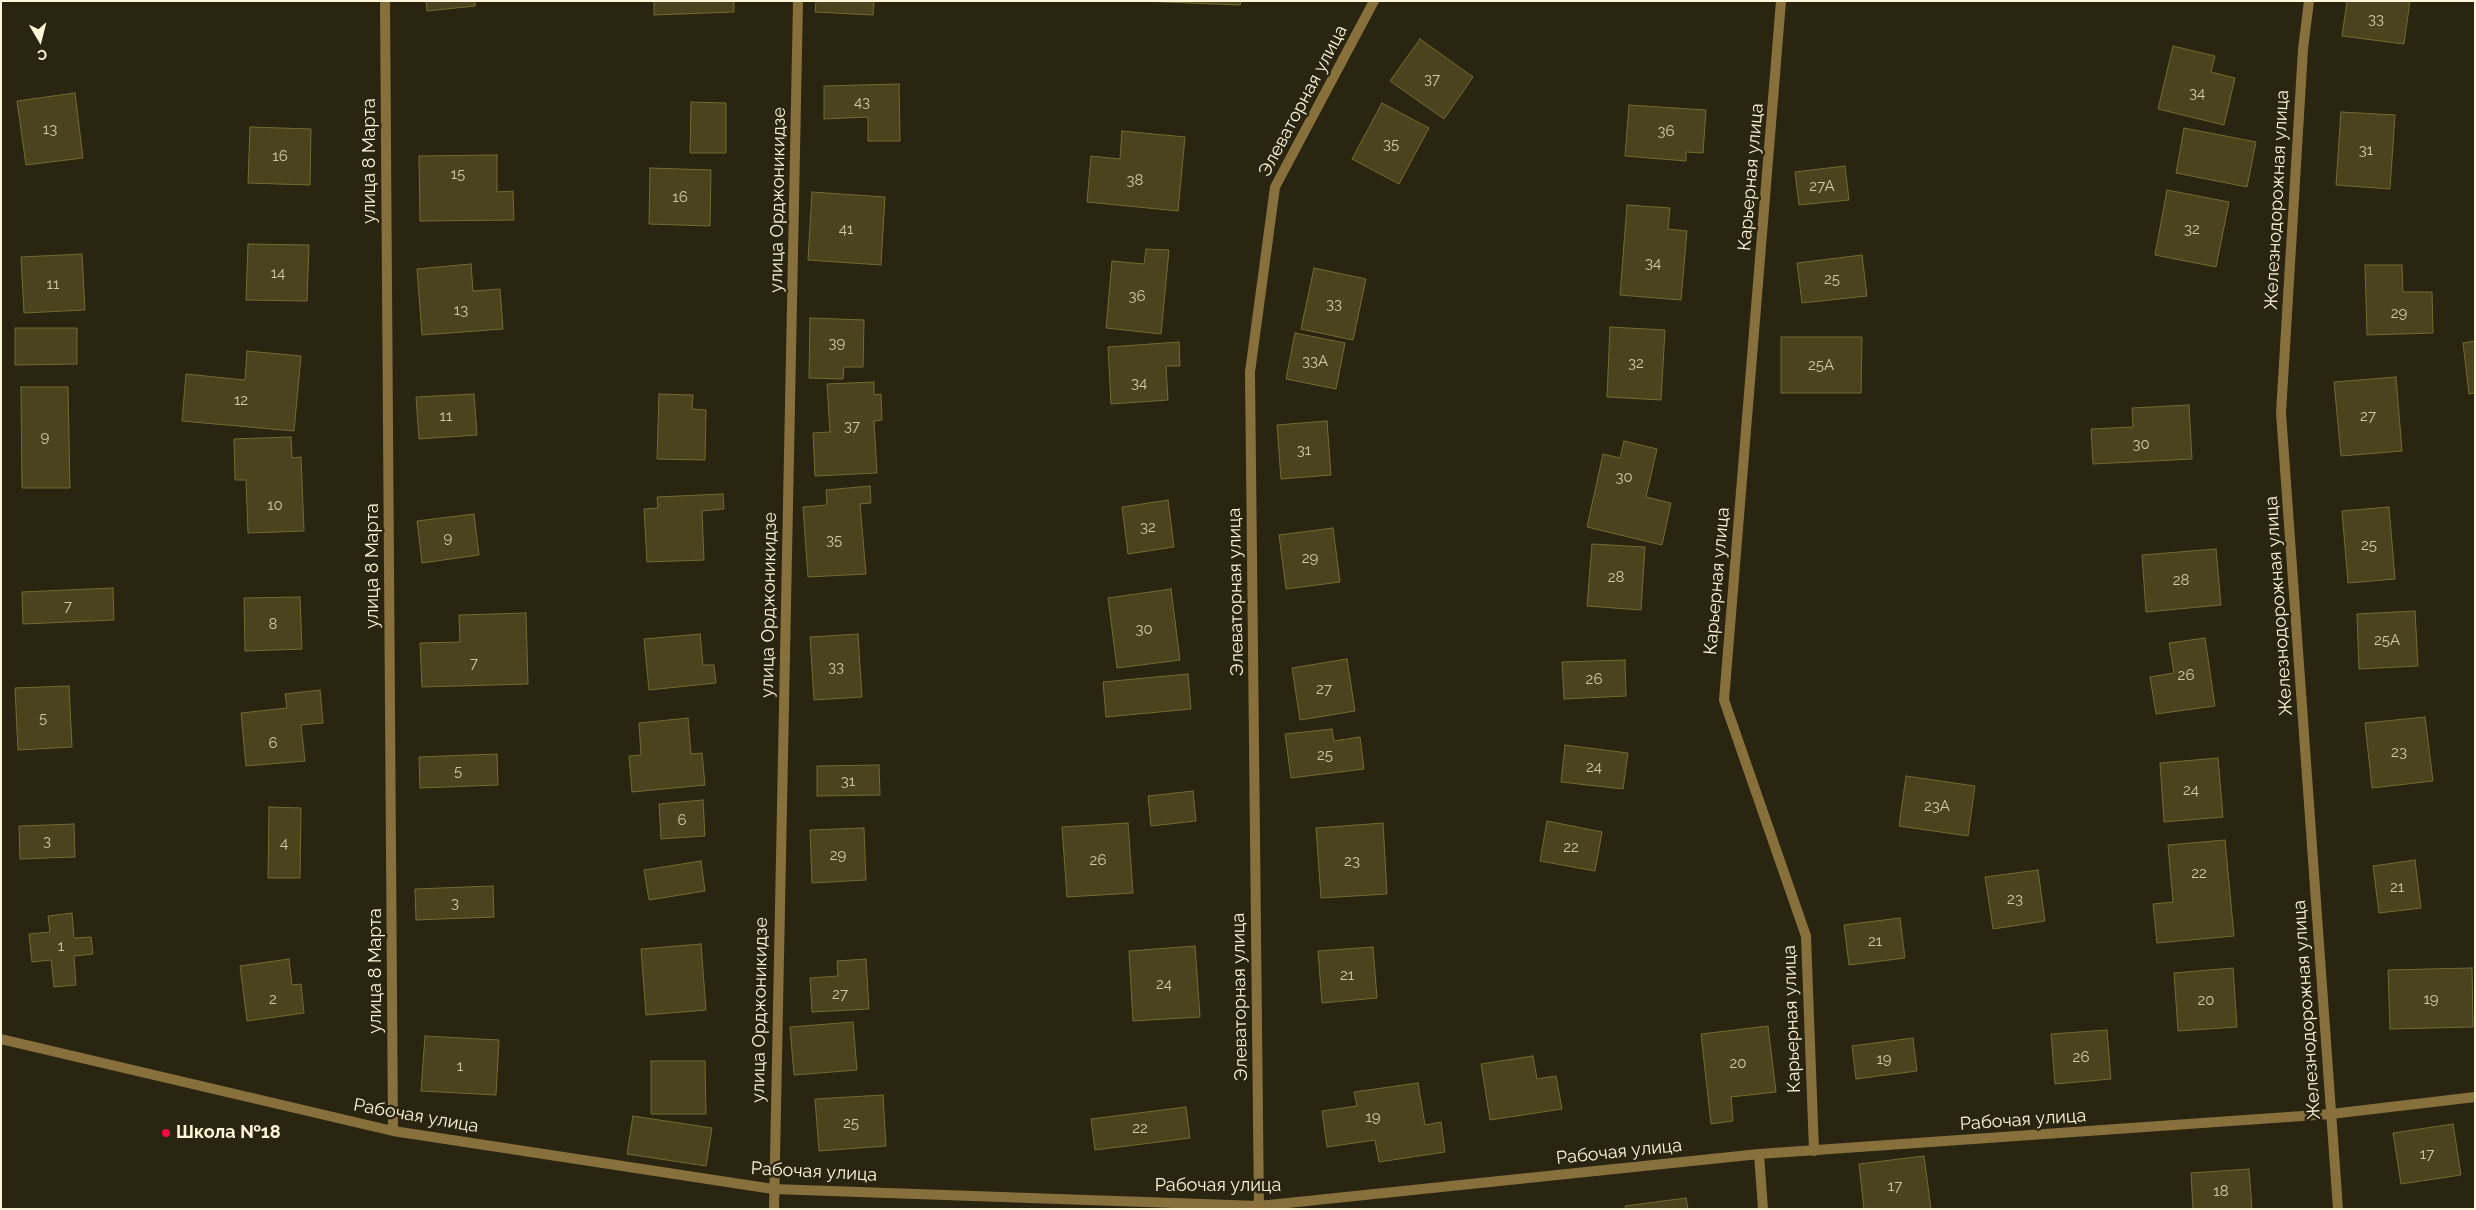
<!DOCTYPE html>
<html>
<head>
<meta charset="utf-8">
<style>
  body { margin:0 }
  #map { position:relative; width:2476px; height:1210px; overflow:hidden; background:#292510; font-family:Raleway,sans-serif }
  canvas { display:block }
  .frame { position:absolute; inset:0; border:2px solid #fff6d9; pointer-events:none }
  .north { position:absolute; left:15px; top:15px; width:50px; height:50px; -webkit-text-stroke:4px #292510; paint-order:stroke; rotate:172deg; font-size:14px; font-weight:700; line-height:20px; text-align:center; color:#fff6d9 }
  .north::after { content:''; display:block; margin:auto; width:18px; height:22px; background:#fff6d9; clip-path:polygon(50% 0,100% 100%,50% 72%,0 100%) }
</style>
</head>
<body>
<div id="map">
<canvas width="2476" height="1210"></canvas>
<div class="frame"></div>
<div class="north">С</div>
</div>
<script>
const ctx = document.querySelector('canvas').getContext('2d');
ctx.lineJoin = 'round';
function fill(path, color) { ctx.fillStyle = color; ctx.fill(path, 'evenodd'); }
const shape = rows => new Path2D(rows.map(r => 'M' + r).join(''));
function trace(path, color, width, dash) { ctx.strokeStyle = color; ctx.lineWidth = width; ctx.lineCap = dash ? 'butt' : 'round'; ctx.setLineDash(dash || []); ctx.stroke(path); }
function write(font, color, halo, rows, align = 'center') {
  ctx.font = font + ' Raleway,sans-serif'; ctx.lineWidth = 5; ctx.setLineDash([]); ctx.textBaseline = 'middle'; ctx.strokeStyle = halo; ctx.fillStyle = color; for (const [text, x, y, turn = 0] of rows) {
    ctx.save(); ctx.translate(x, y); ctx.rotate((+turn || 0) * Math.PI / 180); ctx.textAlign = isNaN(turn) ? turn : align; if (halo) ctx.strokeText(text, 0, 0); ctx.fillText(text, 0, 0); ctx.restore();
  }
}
const building = shape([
  [426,1,475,1,475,6,427,11,426,1],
  [654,1,734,1,734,12,654,15,654,1],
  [816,1,874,1,873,15,815,12,816,1],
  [1141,1,1241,1,1240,5,1141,1],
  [2347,1,2410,1,2404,44,2342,36,2347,1],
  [1420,39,1473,77,1444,119,1390,81,1420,39],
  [2173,46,2215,56,2211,72,2235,78,2224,125,2158,109,2173,46],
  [899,84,900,141,868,141,868,117,824,119,824,86,899,84],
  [75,93,83,158,26,165,17,101,75,93],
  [691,102,726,103,726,153,690,153,691,102],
  [1382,103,1429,128,1399,184,1352,159,1382,103],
  [1629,105,1706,110,1703,153,1686,152,1686,161,1625,156,1629,105],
  [2341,112,2395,115,2390,189,2336,185,2341,112],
  [250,127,311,129,310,185,248,183,250,127],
  [2184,128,2256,142,2247,187,2176,173,2184,128],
  [1122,131,1185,137,1178,211,1087,202,1091,156,1120,159,1122,131],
  [497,155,497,192,513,191,514,220,420,221,419,156,497,155],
  [1845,166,1849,200,1799,205,1795,172,1845,166],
  [650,168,711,170,710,226,649,224,650,168],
  [2167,190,2229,202,2216,267,2155,255,2167,190],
  [812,192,885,197,881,265,808,260,812,192],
  [1627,205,1670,208,1668,229,1687,231,1681,300,1620,295,1627,205],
  [248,244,309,245,307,301,246,300,248,244],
  [1146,249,1169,250,1161,334,1106,328,1112,261,1144,264,1146,249],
  [82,254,85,310,24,313,21,257,82,254],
  [1862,255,1867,296,1802,303,1797,263,1862,255],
  [471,264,473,291,500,289,503,329,422,335,417,269,471,264],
  [2365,265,2402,265,2403,292,2432,292,2433,333,2367,335,2365,265],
  [1314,268,1366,279,1353,340,1301,329,1314,268],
  [810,318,864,320,863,367,844,367,843,379,809,378,810,318],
  [1610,327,1665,330,1661,400,1607,397,1610,327],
  [15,328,77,328,77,364,15,365,15,328],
  [1295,333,1345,343,1336,389,1286,379,1295,333],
  [1781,337,1862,337,1861,393,1781,393,1781,337],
  [2475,341,2475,393,2469,394,2463,343,2475,341],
  [1179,342,1180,366,1166,366,1168,400,1111,404,1108,347,1179,342],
  [247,351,301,356,294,431,182,421,186,374,245,380,247,351],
  [2396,377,2402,451,2341,456,2334,382,2396,377],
  [874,382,874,395,881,394,882,420,874,421,877,473,815,476,813,433,830,432,827,384,874,382],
  [21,387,68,387,70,488,22,488,21,387],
  [474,394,477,435,419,439,416,397,474,394],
  [659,394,693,395,692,409,706,410,705,460,657,459,659,394],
  [2189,405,2192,459,2093,464,2091,429,2133,427,2132,408,2189,405],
  [1327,421,1331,475,1281,479,1277,425,1327,421],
  [291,437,292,458,301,457,304,531,248,533,246,480,235,480,234,439,291,437],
  [1624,441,1657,449,1646,497,1671,503,1662,545,1587,527,1603,454,1620,458,1624,441],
  [870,486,871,503,860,504,866,574,808,577,803,507,827,505,826,490,870,486],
  [723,494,724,509,702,511,704,560,647,562,644,509,658,508,657,497,723,494],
  [1168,500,1174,547,1128,554,1122,507,1168,500],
  [2389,507,2395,579,2348,583,2342,511,2389,507],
  [474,514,479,555,422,563,417,521,474,514],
  [1333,528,1340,582,1286,589,1279,535,1333,528],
  [1592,544,1645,547,1641,610,1587,606,1592,544],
  [2216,549,2221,605,2146,612,2142,555,2216,549],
  [113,588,114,620,23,624,22,592,113,588],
  [1171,589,1180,660,1117,668,1108,598,1171,589],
  [300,597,302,649,245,651,244,598,300,597],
  [2415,611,2418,666,2359,669,2357,614,2415,611],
  [526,613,528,684,422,687,420,643,460,642,459,615,526,613],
  [700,634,703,665,714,665,716,683,649,690,644,639,700,634],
  [858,634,862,697,814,700,810,637,858,634],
  [2205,638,2215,706,2156,714,2150,677,2174,673,2169,643,2205,638],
  [1347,659,1355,711,1300,720,1292,668,1347,659],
  [1625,660,1626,696,1564,699,1562,662,1625,660],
  [1188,674,1191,709,1106,717,1103,682,1188,674],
  [69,686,72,747,18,750,15,688,69,686],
  [320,690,323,723,301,725,305,761,246,766,241,713,287,708,285,694,320,690],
  [2425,717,2433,781,2372,788,2365,723,2425,717],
  [688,718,691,754,702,753,705,785,632,792,629,756,641,755,639,723,688,718],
  [1332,729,1334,741,1360,737,1364,769,1291,778,1285,734,1332,729],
  [1565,745,1628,753,1623,789,1561,782,1565,745],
  [497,754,498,785,420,788,419,757,497,754],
  [2218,758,2223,817,2164,822,2160,763,2218,758],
  [879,765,880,795,817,796,817,766,879,765],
  [1906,776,1975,786,1968,836,1899,826,1906,776],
  [1193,791,1196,821,1151,826,1148,796,1193,791],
  [703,800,705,836,661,839,659,804,703,800],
  [269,807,301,808,300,878,268,878,269,807],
  [1547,821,1602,832,1595,871,1540,861,1547,821],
  [1128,823,1133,893,1067,897,1062,827,1128,823],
  [1383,823,1387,894,1321,898,1316,828,1383,823],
  [74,824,75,857,20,859,19,826,74,824],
  [864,828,866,880,812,883,810,830,864,828],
  [2225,840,2234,936,2157,943,2153,904,2173,902,2168,845,2225,840],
  [2415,860,2421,908,2379,913,2373,866,2415,860],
  [701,861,705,891,649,900,644,870,701,861],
  [2038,870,2045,921,1993,929,1985,877,2038,870],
  [493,886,494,917,416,920,415,889,493,886],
  [72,913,74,938,91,937,93,954,74,956,76,985,54,987,51,960,32,962,29,934,50,932,48,916,72,913],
  [1900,918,1905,958,1849,965,1844,925,1900,918],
  [701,944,706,1010,646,1015,641,949,701,944],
  [1195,946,1200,1017,1133,1021,1129,951,1195,946],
  [1373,947,1377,998,1322,1003,1318,951,1373,947],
  [289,959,292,985,301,984,304,1013,247,1021,240,966,289,959],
  [866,959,869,1009,812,1012,810,978,838,976,837,961,866,959],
  [2233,968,2237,1027,2178,1031,2174,973,2233,968],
  [2472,968,2473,1027,2390,1029,2388,970,2472,968],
  [853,1022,857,1070,794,1075,790,1027,853,1022],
  [1768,1026,1776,1092,1731,1097,1733,1121,1711,1124,1701,1034,1768,1026],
  [2107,1030,2111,1079,2055,1084,2051,1034,2107,1030],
  [425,1036,499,1040,496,1095,421,1091,425,1036],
  [1913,1038,1917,1071,1856,1079,1852,1046,1913,1038],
  [1533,1056,1537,1079,1556,1076,1562,1109,1490,1120,1481,1064,1533,1056],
  [651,1061,705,1061,706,1114,651,1114,651,1061],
  [1418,1083,1425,1125,1441,1122,1445,1152,1379,1162,1375,1140,1327,1147,1322,1111,1357,1106,1354,1092,1418,1083],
  [883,1095,886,1146,819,1151,815,1099,883,1095],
  [1186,1107,1190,1138,1095,1150,1091,1119,1186,1107],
  [633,1116,712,1128,706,1166,627,1154,633,1116],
  [2453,1124,2461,1175,2401,1184,2393,1133,2453,1124],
  [1924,1156,1931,1209,1864,1209,1859,1164,1924,1156],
  [2249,1169,2252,1209,2193,1209,2191,1173,2249,1169],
  [1686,1198,1688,1209,1626,1209,1625,1206,1686,1198]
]);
const street = shape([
  [385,1,393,1131],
  [1781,1,1724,700,1806,936,1814,1151],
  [2309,1,2303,49,2281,413,2338,1209],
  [1,1039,393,1131,773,1189,1259,1206,1759,1154,2331,1114,2475,1097],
  [1759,1154,1763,1209],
  [774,1209,798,1],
  [1259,1209,1250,372,1275,187,1374,1]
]);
const markers = [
  [166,1133,5,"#fd0743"]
];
const numberNames = [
  ["33",2376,19],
  ["37",1432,79],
  ["34",2197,93],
  ["43",862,102],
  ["13",50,129],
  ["36",1666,131],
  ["35",1391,144],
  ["31",2366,150],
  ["16",280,156],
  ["15",458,174],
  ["38",1135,180],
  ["27А",1822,186],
  ["16",680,197],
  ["41",846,229],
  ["32",2192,229],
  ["34",1653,263],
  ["14",278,273],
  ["25",1832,279],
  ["11",53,284],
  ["36",1137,296],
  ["33",1334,304],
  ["13",461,310],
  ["29",2399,313],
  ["39",837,343],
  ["33А",1315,361],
  ["32",1636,363],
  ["25А",1821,365],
  ["34",1139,383],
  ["12",241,400],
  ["11",446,416],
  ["27",2368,416],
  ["37",852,426],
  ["9",45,437],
  ["30",2141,444],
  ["31",1304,450],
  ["30",1624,477],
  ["10",275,505],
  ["32",1148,527],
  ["9",448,538],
  ["35",834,540],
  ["25",2369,545],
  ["29",1310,558],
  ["28",1616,577],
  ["28",2181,580],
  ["7",68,606],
  ["8",273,624],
  ["30",1144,629],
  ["25А",2387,640],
  ["7",474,663],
  ["33",836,667],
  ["26",2186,675],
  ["26",1594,679],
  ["27",1324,689],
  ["5",43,718],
  ["6",273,743],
  ["23",2399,752],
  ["25",1325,755],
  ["24",1594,767],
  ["5",458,771],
  ["31",848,781],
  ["24",2191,790],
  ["23А",1937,806],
  ["6",682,820],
  ["3",47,841],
  ["4",284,843],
  ["22",1571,847],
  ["29",838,855],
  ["26",1098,860],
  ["23",1352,861],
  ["22",2199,873],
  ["21",2397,887],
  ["23",2015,899],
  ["3",455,903],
  ["21",1875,941],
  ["1",61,946],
  ["21",1347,975],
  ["24",1164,984],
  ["27",840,994],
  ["2",273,999],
  ["19",2431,999],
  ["20",2206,1000],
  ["26",2081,1057],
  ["19",1884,1059],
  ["20",1738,1063],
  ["1",460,1066],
  ["19",1373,1117],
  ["25",851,1123],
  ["22",1140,1128],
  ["17",2427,1154],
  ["17",1895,1186],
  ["18",2221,1191]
];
const streetNames = [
  ["Элеваторная улица",1303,101,-62],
  ["улица 8 Марта",370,161,-90],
  ["Карьерная улица",1751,177,-85],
  ["улица Орджоникидзе",778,200,-89],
  ["Железнодорожная улица",2277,200,-87],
  ["улица 8 Марта",373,566,-90],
  ["Карьерная улица",1717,581,-85],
  ["Элеваторная улица",1236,592,-91],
  ["улица Орджоникидзе",769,605,-89],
  ["Железнодорожная улица",2279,606,-94],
  ["улица 8 Марта",376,971,-90],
  ["Элеваторная улица",1240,997,-91],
  ["улица Орджоникидзе",760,1010,-89],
  ["Железнодорожная улица",2307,1010,-94],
  ["Карьерная улица",1792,1019,-92],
  ["Рабочая улица",416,1116,10],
  ["Рабочая улица",2023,1120,-4],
  ["Рабочая улица",1619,1152,-6],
  ["Рабочая улица",814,1172,3],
  ["Рабочая улица",1218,1186]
];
const poiNames = [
  ["Школа №18",176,1133]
];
fill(building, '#4a431d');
trace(building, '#756b2f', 1);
trace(street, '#87703c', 10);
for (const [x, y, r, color] of markers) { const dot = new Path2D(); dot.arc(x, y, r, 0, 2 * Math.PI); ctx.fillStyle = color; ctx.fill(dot); trace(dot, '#292510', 2); }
write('15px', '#d2c9aa', null, numberNames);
write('18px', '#fff6d9', '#292510', streetNames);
write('bold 18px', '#fff6d9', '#292510', poiNames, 'left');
</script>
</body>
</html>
